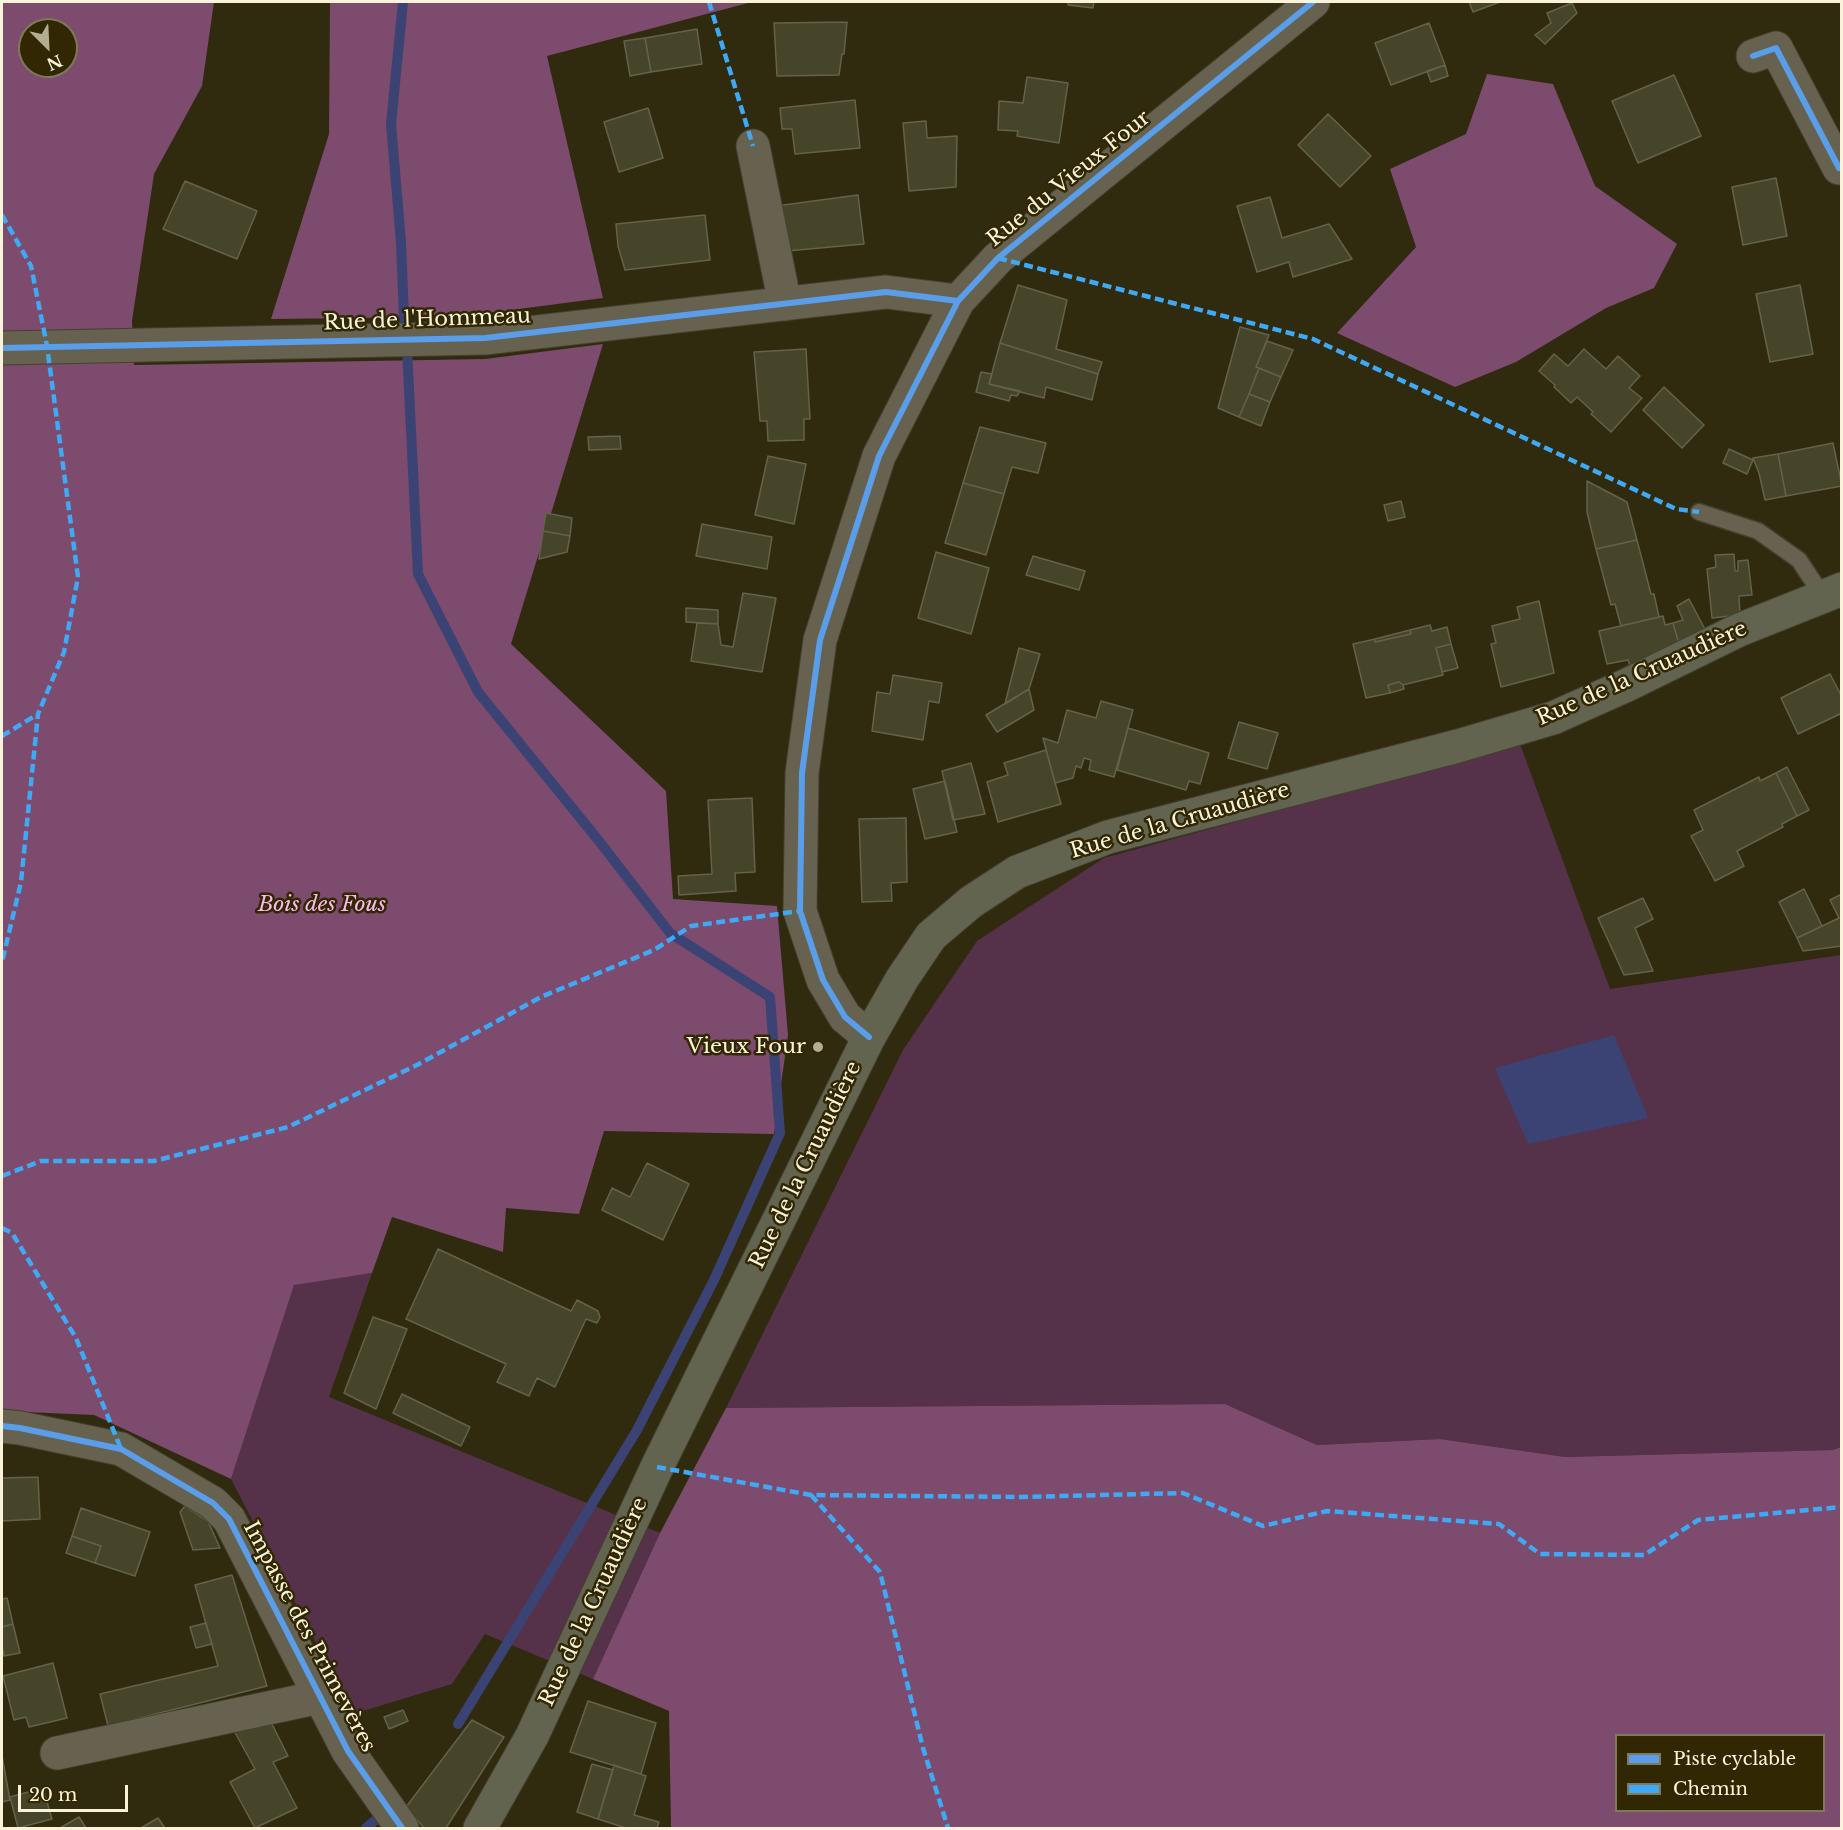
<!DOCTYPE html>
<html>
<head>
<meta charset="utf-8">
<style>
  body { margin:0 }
  #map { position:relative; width:1843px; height:1830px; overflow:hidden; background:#302a0e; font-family:"Libre Baskerville",serif }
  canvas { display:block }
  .frame { position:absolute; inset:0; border:3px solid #faf3da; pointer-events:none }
  .legend { position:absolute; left:1615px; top:1734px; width:210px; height:78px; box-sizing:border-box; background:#312803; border:2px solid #817959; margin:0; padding:8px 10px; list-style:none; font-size:18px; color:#faf3da }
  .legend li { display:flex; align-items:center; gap:12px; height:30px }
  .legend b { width:30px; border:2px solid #817959 }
  .north { position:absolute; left:18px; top:18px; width:60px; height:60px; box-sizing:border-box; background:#312803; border:2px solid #817959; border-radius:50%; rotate:156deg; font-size:16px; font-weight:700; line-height:24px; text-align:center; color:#faf3da }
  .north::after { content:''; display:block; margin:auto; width:21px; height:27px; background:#b3ad93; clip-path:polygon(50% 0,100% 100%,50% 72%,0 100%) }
  .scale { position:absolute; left:18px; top:1785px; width:110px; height:27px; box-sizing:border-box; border:3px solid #faf3da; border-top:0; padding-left:8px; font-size:18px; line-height:21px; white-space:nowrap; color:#faf3da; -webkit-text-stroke:4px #312803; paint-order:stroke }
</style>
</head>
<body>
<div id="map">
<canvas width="1843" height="1830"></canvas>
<div class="frame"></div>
<ul class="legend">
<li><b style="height:8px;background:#5a9eea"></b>Piste cyclable</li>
<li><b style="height:8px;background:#3fa9f5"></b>Chemin</li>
</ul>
<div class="north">N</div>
<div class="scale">20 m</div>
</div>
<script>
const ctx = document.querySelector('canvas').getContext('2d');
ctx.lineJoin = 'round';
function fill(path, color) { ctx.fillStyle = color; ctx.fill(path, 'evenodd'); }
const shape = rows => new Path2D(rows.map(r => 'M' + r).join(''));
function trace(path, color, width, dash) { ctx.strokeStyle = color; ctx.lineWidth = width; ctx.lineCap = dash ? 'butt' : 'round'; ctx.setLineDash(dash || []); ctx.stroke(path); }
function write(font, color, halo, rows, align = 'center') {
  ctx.font = font + ' "Libre Baskerville",serif'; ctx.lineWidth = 5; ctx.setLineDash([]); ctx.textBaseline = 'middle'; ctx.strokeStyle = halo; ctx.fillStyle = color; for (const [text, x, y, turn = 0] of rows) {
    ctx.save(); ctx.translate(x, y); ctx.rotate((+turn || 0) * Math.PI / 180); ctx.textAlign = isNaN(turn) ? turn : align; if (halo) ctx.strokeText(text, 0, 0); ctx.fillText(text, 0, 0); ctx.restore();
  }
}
const green = shape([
  [1520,744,1610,989,1841,955,1841,1447,1833,1450,1565,1457,1440,1439,1317,1445,1225,1404,726,1408,903,1050,977,941,1104,858],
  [372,1273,329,1397,660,1533,593,1679,485,1634,452,1684,353,1714,231,1479,294,1284]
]);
const forest = shape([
  [2,2,214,2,202,86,154,174,132,321,134,365,485,359,603,344,511,644,666,791,673,899,777,906,788,1035,774,1134,604,1131,579,1214,506,1208,503,1252,392,1217,372,1273,294,1285,231,1479,94,1415,2,1411],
  [30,30,66,30,66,66,30,66],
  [330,2,752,2,547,56,603,298,496,312,365,318,271,319,329,134],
  [1487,74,1553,84,1595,186,1677,244,1654,288,1606,308,1516,362,1455,387,1337,333,1416,247,1390,169,1466,134],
  [1225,1404,1317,1445,1440,1439,1565,1457,1833,1450,1841,1447,1841,1828,671,1828,669,1711,593,1679,660,1533,726,1408],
  [1616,1736,1824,1736,1824,1810,1616,1810]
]);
const water = shape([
  [1614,1035,1648,1118,1528,1144,1495,1068]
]);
const stream = shape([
  [403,2,391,124,401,242,404,319],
  [407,348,418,574,478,692,599,841,670,933,770,997,780,1133,714,1280,637,1430,458,1724],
  [366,1828,386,1811]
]);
const building = shape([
  [1068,2,1094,2,1093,8,1068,5,1068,2],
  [1469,2,1500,2,1473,12,1469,2],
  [1572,3,1577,13,1545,44,1535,35,1551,23,1547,13,1572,3],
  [847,22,844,54,842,54,839,75,777,76,774,23,847,22],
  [1429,23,1445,65,1391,85,1375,43,1429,23],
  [697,29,702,64,651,72,645,38,697,29],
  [645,38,651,72,630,76,624,41,645,38],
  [1445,65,1448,76,1431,82,1427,71,1445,65],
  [1674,75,1701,136,1638,163,1612,101,1674,75],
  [1027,77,1068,83,1059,143,1017,136,1018,131,998,130,999,101,1023,103,1027,77],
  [855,100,860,148,795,154,792,129,782,129,780,108,855,100],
  [648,108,663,158,619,172,604,122,648,108],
  [1328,114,1371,156,1340,187,1298,145,1328,114],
  [926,121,927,138,957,136,956,187,909,191,903,123,926,121],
  [1776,178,1787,236,1743,245,1732,187,1776,178],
  [185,181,257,211,237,259,163,229,185,181],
  [858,195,864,244,787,251,776,206,858,195],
  [1270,197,1282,238,1329,224,1352,259,1293,277,1289,262,1257,272,1237,206,1270,197],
  [705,215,710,260,625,270,618,246,616,224,705,215],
  [1018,285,1067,300,1056,349,1102,362,1098,374,1000,343,1018,285],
  [1800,285,1813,354,1770,362,1756,294,1800,285],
  [1240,327,1269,335,1256,367,1259,368,1249,394,1239,417,1218,408,1240,327],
  [1267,341,1293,350,1281,377,1256,367,1267,341],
  [1000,343,1098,374,1092,400,1046,387,1044,398,989,384,1000,343],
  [806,349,810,419,804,419,804,440,768,441,767,421,760,421,754,352,806,349],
  [1584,349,1606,369,1618,356,1640,376,1629,388,1642,398,1611,432,1591,414,1593,412,1577,397,1571,403,1554,387,1555,385,1539,371,1554,354,1568,366,1584,349],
  [1259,368,1281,377,1270,402,1249,394,1259,368],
  [981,372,992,374,989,384,1020,391,1017,396,1011,395,1009,401,976,392,981,372],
  [1664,387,1704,425,1682,448,1643,410,1664,387],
  [1249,394,1270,402,1261,426,1239,417,1249,394],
  [980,427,1046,443,1038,473,1012,467,1004,494,963,483,980,427],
  [620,436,621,449,589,450,588,437,620,436],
  [1833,443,1842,486,1786,496,1778,454,1833,443],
  [1729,449,1753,460,1747,474,1723,463,1729,449],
  [1778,454,1786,496,1765,500,1759,473,1753,458,1778,454],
  [768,456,806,464,794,524,755,515,768,456],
  [1587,481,1627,502,1637,540,1596,549,1587,512,1587,481],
  [963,483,1004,494,986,555,945,543,963,483],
  [1401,501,1405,517,1388,521,1384,505,1401,501],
  [546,513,572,518,570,536,543,531,546,513],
  [702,524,772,537,767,569,696,556,702,524],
  [543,531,570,536,567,552,539,559,543,531],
  [1637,540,1651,594,1654,594,1659,617,1621,626,1615,604,1611,605,1596,549,1637,540],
  [936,552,989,568,971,634,918,618,936,552],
  [1734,554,1735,571,1738,571,1738,561,1748,560,1752,595,1739,596,1740,615,1712,618,1707,569,1716,567,1715,555,1734,554],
  [1033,556,1085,571,1079,590,1026,575,1033,556],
  [743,593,776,598,762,672,691,661,697,623,718,624,721,645,733,647,743,593],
  [1689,599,1706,631,1679,644,1673,623,1683,620,1677,606,1689,599],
  [1539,601,1554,673,1501,687,1491,644,1496,643,1492,626,1520,619,1517,607,1539,601],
  [686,608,718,610,718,624,686,622,686,608],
  [1663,616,1665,625,1673,623,1679,644,1631,669,1628,660,1607,664,1599,631,1663,616],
  [1430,625,1432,631,1447,627,1451,644,1436,648,1443,675,1403,685,1399,682,1388,685,1390,693,1366,698,1353,644,1375,639,1375,642,1411,634,1410,630,1430,625],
  [1410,630,1411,634,1375,642,1375,639,1410,630],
  [1451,644,1458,668,1442,672,1436,648,1451,644],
  [1019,648,1040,654,1029,689,1005,704,1019,648],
  [1830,674,1842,697,1842,713,1798,734,1781,698,1830,674],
  [893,675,942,683,939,703,929,701,923,740,872,731,877,692,890,694,893,675],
  [1399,682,1403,685,1404,689,1390,693,1388,685,1399,682],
  [1029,689,1034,710,997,732,986,715,1029,689],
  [1101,701,1133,710,1114,777,1089,770,1091,760,1084,758,1081,768,1076,766,1073,778,1055,783,1043,738,1058,743,1067,710,1096,718,1101,701],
  [1239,722,1278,733,1267,769,1228,758,1239,722],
  [1128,728,1209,753,1200,784,1189,781,1186,790,1117,770,1128,728],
  [1046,750,1061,804,998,822,987,782,1008,775,1004,763,1046,750],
  [971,763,985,814,953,820,942,771,971,763],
  [1787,767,1809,810,1797,816,1776,773,1787,767],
  [1776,773,1797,816,1782,824,1783,827,1737,851,1744,866,1715,881,1691,836,1703,830,1694,810,1759,777,1760,781,1776,773],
  [945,781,957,832,925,839,913,789,945,781],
  [752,798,755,872,735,873,736,891,679,895,678,876,712,874,708,800,752,798],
  [906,818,907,882,891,883,892,901,862,902,859,819,906,818],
  [1804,889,1822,926,1797,938,1779,902,1804,889],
  [1842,894,1842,946,1803,951,1797,938,1839,918,1830,900,1842,894],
  [1643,898,1653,919,1635,928,1653,971,1624,975,1598,918,1643,898],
  [647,1163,689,1184,663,1240,602,1210,612,1188,630,1197,647,1163],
  [438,1249,571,1311,577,1300,598,1311,600,1317,597,1323,586,1319,555,1387,537,1378,529,1396,497,1382,506,1364,406,1319,438,1249],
  [373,1317,407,1329,376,1409,344,1393,373,1317],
  [402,1394,470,1427,461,1446,393,1413,402,1394],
  [38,1477,40,1519,2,1521,2,1478,38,1477],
  [185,1506,208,1521,220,1548,193,1550,180,1512,185,1506],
  [81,1508,150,1532,135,1576,95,1563,101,1546,72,1536,81,1508],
  [72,1536,101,1546,95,1563,66,1553,72,1536],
  [232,1575,267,1686,108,1726,100,1694,218,1666,195,1585,232,1575],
  [7,1598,13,1624,2,1627,2,1599,7,1598],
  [206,1623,212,1644,196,1648,190,1627,206,1623],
  [13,1624,20,1653,4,1656,2,1645,2,1627,13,1624],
  [53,1663,67,1718,29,1727,26,1717,14,1720,3,1676,53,1663],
  [588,1701,656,1723,641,1774,570,1752,588,1701],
  [403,1710,408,1721,389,1729,384,1717,403,1710],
  [268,1716,288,1756,273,1762,297,1808,255,1828,230,1782,255,1769,232,1727,268,1716],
  [472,1720,504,1737,446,1828,424,1828,406,1807,472,1720],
  [2,1756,10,1800,2,1802,2,1756],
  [592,1764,613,1770,598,1819,577,1812,592,1764],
  [614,1765,646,1776,634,1815,659,1822,657,1828,626,1828,598,1819,614,1765],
  [43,1788,52,1819,18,1828,10,1797,43,1788],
  [79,1817,86,1828,60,1828,79,1817],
  [158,1818,165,1828,141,1828,158,1818]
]);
const service = shape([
  [1699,512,1758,531,1799,560,1822,595]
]);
const minor = shape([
  [1753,56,1776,48,1839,168],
  [753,146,785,304],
  [2,348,485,338,886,292,958,301],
  [869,1037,845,1017,823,980,800,911,802,773,820,640,879,456,958,301,998,258,1313,2],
  [2,1426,20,1428,121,1449,213,1503,229,1519,348,1751,402,1828],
  [57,1753,320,1697]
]);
const secondary = shape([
  [480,1828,532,1736,657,1467,869,1037,902,979,931,936,971,902,1017,872,1108,837,1458,746,1553,718,1627,685,1739,630,1842,589]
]);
const quiet = shape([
  [709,2,753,146],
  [2,215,31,266,47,346,78,577,64,652,38,714,21,882,2,962],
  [998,258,1313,339,1676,509,1699,512],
  [2,736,38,714],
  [2,1176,41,1161,154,1161,288,1127,417,1065,541,997,654,950,691,926,800,911],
  [2,1228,12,1233,76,1338,121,1449],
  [657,1467,811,1495,1022,1497,1183,1493,1263,1526,1327,1511,1499,1524,1540,1554,1644,1555,1698,1520,1842,1507],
  [811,1495,880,1572,923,1748,948,1828]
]);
const cycleway = shape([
  [1753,56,1776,48,1839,168],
  [2,348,485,338,886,292,958,301],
  [869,1037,845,1017,823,980,800,911,802,773,820,640,879,456,958,301,998,258,1313,2],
  [2,1426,20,1428,121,1449,213,1503,229,1519,348,1751,402,1828]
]);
const markers = [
  [818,1047,6,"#b3ad93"]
];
const streetNames = [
  ["Rue du Vieux Four",1069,179,-39],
  ["Rue de l'Hommeau",427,320,-2],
  ["Rue de la Cruaudière",1642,674,-24],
  ["Rue de la Cruaudière",1180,821,-16],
  ["Rue de la Cruaudière",806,1165,-64],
  ["Rue de la Cruaudière",594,1602,-65],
  ["Impasse des Primevères",309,1637,62]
];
const parkNames = [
  ["Bois des Fous",322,905]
];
const poiNames = [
  ["Vieux Four",806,1047]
];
fill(green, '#55324a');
fill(forest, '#7c4b6d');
fill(water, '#3b4374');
trace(stream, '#3b4374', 10);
fill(building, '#46452a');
trace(building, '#64624c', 1.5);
trace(service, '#45402e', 19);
trace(minor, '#45402e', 35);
trace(secondary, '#45402e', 35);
trace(service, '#66624f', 16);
trace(minor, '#66624f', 33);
trace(secondary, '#626450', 33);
trace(quiet, '#3fa9f5', 4.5, [9, 4.5]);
trace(cycleway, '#5a9eea', 6);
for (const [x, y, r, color] of markers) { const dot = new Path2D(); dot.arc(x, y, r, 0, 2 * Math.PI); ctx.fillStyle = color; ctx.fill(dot); trace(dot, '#312803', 2); }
write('21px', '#faf3da', '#312803', streetNames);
write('italic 21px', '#fab8eb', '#312803', parkNames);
write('21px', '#faf3da', '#312803', poiNames, 'right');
</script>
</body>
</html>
